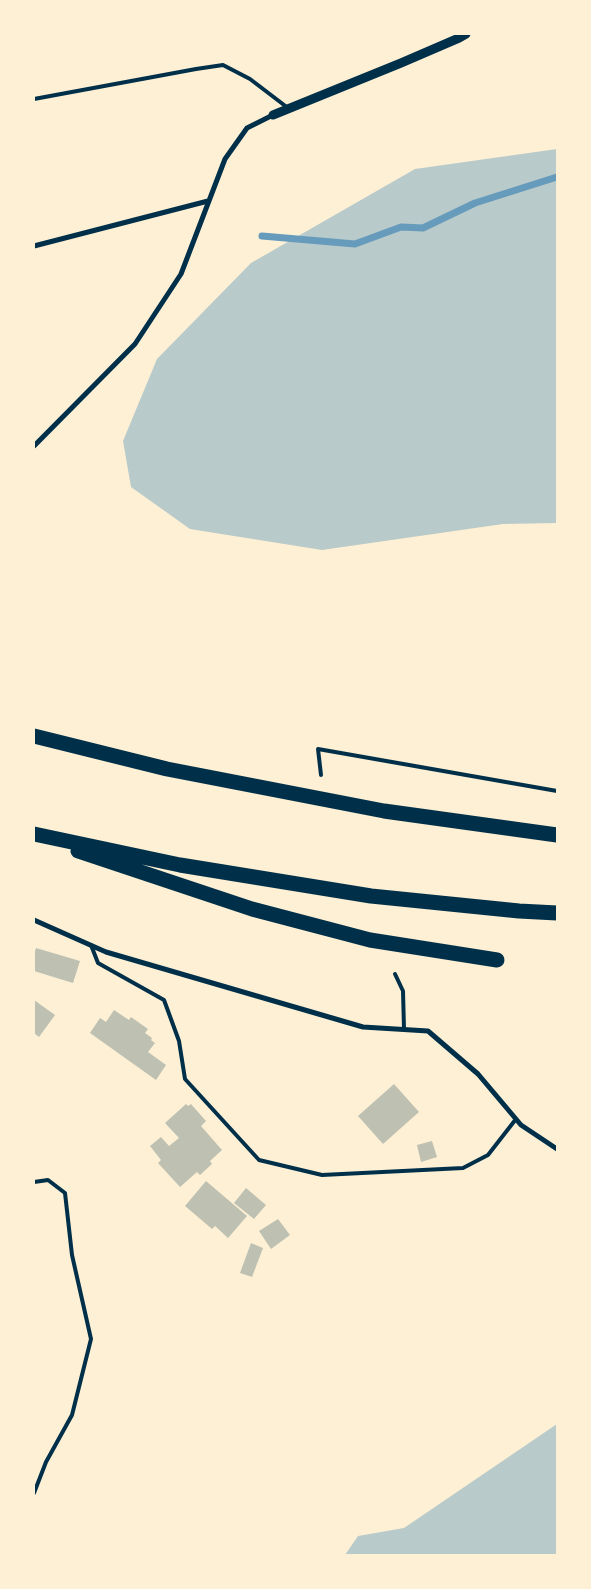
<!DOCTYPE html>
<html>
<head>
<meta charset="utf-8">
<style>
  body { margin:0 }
  #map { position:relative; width:591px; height:1589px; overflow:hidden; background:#fdf0d5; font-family:"Golos Text",sans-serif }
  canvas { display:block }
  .frame { position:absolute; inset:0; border:35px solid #fdf0d5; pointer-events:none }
</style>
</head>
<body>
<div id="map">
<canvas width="591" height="1589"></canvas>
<div class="frame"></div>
</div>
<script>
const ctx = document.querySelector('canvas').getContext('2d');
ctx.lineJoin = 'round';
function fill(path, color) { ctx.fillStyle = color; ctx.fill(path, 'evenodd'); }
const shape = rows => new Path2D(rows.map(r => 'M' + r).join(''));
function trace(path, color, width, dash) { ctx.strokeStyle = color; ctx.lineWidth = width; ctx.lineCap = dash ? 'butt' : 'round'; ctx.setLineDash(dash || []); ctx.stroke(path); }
const green = shape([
  [557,149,557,523,503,524,322,550,190,529,131,487,123,441,157,359,251,263,415,169],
  [557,1424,557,1555,345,1555,358,1536,404,1528]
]);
const stream = shape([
  [262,236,355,244,401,227,423,228,475,203,557,177]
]);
const building = shape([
  [36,948,80,961,73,983,34,971,34,954],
  [34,1000,55,1015,39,1037,34,1033],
  [114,1010,129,1020,131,1017,148,1029,145,1033,152,1038,151,1040,155,1043,148,1052,166,1065,156,1080,90,1033,100,1018,106,1022],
  [394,1084,419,1112,383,1144,358,1116],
  [186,1104,188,1106,191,1104,206,1121,201,1126,222,1150,210,1161,212,1164,200,1175,197,1172,180,1187,158,1163,161,1160,150,1146,161,1137,169,1146,179,1138,165,1123],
  [432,1141,437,1157,421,1162,417,1145],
  [206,1181,247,1216,228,1238,215,1226,212,1229,185,1206],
  [246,1188,266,1205,254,1219,234,1203],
  [278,1219,290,1235,271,1249,259,1231],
  [251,1243,263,1248,252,1277,240,1273]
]);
const service = shape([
  [34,99,196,69,223,65,250,79,288,108],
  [321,775,318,749,557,791],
  [91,945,98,963,164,1000,179,1041,185,1079,259,1160,322,1175,463,1168,488,1155,516,1119],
  [395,974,403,991,404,1029],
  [34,1182,48,1180,65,1193,72,1255,91,1339,72,1415,46,1462,34,1493]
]);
const minor = shape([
  [34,246,208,201],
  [34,446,135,344,181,274,225,159,247,128,273,115],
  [34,920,106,952,363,1027,428,1031,478,1074,521,1125,557,1149]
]);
const tertiary = shape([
  [273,115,401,63,459,38,466,34]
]);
const motorway = shape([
  [34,736,167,769,384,811,557,835],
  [34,834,180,865,371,896,519,911,557,913],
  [78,851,252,909,370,940,497,960]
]);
fill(green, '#b9caca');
trace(stream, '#669bbc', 7);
fill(building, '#bec0b2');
trace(service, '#003049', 4);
trace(minor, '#003049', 5);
trace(tertiary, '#003049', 9);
trace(motorway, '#003049', 15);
</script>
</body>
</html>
